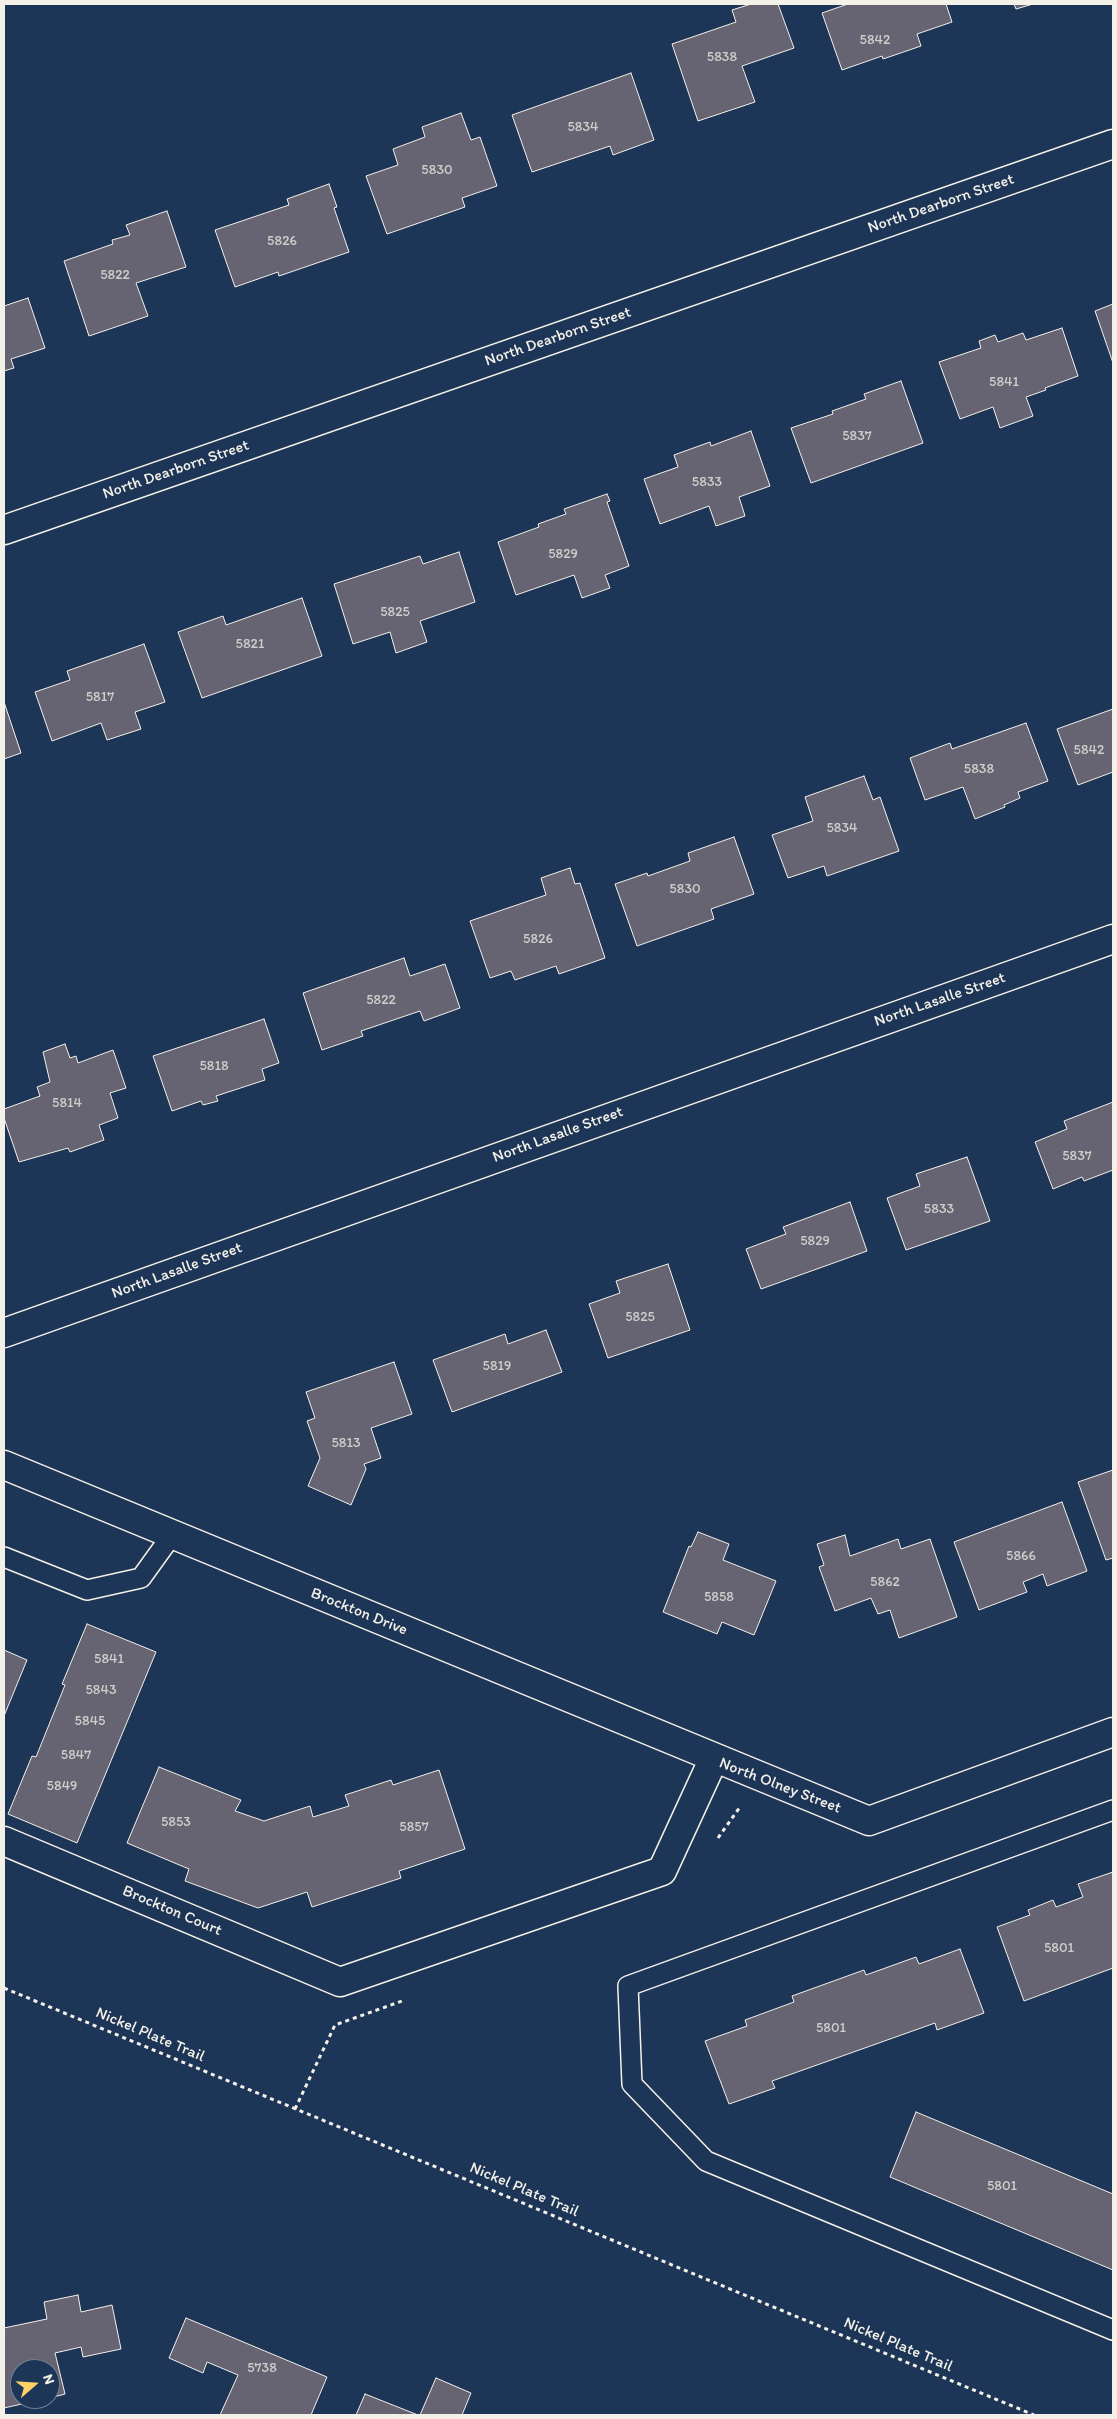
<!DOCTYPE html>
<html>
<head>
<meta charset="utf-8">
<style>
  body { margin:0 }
  #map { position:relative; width:1117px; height:2419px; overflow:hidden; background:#1d3557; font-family:Itim,sans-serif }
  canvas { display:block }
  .frame { position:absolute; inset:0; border:5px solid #f4f1e8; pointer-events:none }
  .north { position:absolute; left:10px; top:2359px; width:50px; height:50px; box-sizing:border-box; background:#1d3557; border:1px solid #738091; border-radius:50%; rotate:71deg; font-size:14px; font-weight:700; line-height:20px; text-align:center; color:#f4f1e8 }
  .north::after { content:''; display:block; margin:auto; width:18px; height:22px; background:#ffd166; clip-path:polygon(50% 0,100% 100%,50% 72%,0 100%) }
</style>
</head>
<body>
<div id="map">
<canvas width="1117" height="2419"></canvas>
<div class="frame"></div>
<div class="north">N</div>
</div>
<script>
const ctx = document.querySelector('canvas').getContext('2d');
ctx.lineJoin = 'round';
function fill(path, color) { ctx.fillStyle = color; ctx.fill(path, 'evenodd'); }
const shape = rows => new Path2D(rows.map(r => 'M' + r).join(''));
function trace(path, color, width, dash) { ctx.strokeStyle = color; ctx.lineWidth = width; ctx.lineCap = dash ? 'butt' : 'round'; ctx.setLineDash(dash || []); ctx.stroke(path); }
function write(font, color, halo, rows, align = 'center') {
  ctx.font = font + ' Itim,sans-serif'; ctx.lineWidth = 4; ctx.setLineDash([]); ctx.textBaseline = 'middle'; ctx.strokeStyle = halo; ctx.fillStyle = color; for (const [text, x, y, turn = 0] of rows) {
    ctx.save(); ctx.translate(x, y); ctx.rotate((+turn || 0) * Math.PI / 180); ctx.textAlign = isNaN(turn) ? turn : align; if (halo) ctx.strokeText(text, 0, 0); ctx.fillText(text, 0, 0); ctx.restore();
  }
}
const building = shape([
  [751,4,778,4,794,48,742,66,755,102,698,121,672,44,736,22,732,10,751,4],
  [848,4,946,4,952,22,917,34,921,46,883,59,882,56,842,70,822,13,848,4],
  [1014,4,1033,4,1016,9,1014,4],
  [631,73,654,140,613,155,610,146,532,172,512,115,631,73],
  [461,113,471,140,480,137,497,186,462,198,465,207,387,234,366,176,398,165,393,149,425,137,422,127,461,113],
  [329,184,337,207,334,208,349,252,279,276,278,272,235,287,215,230,289,205,287,199,329,184],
  [167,211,186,267,136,283,148,316,89,336,64,261,113,244,112,240,130,235,126,225,167,211],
  [28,298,45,348,11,359,14,368,4,371,4,306,28,298],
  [1113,304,1113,363,1095,311,1113,304],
  [1062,328,1078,376,1045,388,1046,390,1026,397,1033,416,1000,428,993,407,960,419,939,362,981,348,979,341,995,335,998,342,1023,333,1026,340,1062,328],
  [901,381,923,443,811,483,791,428,833,414,832,411,866,399,864,394,901,381],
  [751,431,770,486,739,497,745,516,716,526,709,506,660,524,644,479,678,467,674,455,710,442,711,446,751,431],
  [607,494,610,501,607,502,629,566,605,575,610,588,582,598,574,575,516,595,498,542,539,527,538,524,566,514,564,509,607,494],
  [459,552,475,602,420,621,427,642,396,653,390,632,353,644,334,584,420,556,423,564,459,552],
  [302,598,322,656,202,698,178,632,223,616,226,625,302,598],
  [144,644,165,702,135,712,141,729,107,740,101,723,52,741,35,692,70,680,67,671,144,644],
  [4,702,21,753,4,759,4,702],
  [1113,709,1113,772,1078,785,1057,729,1113,709],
  [1026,723,1048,781,1018,792,1020,798,1004,805,1005,807,975,819,963,787,925,800,910,758,950,743,952,749,1026,723],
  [864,776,873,800,880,797,899,851,827,876,824,866,788,878,772,835,813,821,805,797,864,776],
  [734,837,754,894,711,909,714,919,637,946,615,884,647,873,648,876,690,861,688,853,734,837],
  [570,868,575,884,580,883,605,958,559,974,556,966,515,980,511,971,490,978,470,921,546,895,541,878,570,868],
  [404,958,410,976,445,964,460,1008,424,1021,420,1011,361,1031,363,1036,322,1050,303,993,404,958],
  [264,1019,279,1063,262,1069,265,1080,216,1096,218,1101,203,1105,201,1101,172,1111,153,1056,264,1019],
  [65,1044,70,1058,76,1056,78,1063,113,1050,126,1088,110,1093,118,1118,99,1125,104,1140,70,1152,68,1148,19,1162,4,1118,4,1109,40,1096,37,1087,50,1082,43,1052,65,1044],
  [1113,1102,1113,1170,1084,1181,1082,1177,1053,1189,1035,1142,1067,1129,1064,1121,1113,1102],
  [967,1157,990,1221,906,1250,887,1198,920,1186,916,1174,967,1157],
  [850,1202,867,1251,761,1289,746,1249,786,1234,783,1227,850,1202],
  [668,1264,690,1330,608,1358,589,1304,620,1293,616,1281,668,1264],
  [546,1330,562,1372,452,1412,433,1360,505,1334,508,1344,546,1330],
  [394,1362,412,1414,371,1428,381,1458,364,1464,366,1469,351,1505,308,1486,320,1458,307,1421,315,1418,306,1392,394,1362],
  [1113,1470,1113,1558,1106,1560,1078,1482,1113,1470],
  [1062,1502,1087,1571,1047,1586,1043,1574,1023,1582,1027,1592,979,1610,954,1542,1062,1502],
  [698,1532,729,1544,723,1560,776,1581,754,1635,722,1622,717,1634,663,1612,689,1546,691,1547,698,1532],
  [845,1535,850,1556,898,1539,901,1549,930,1539,957,1617,899,1638,890,1610,878,1614,871,1598,835,1611,819,1567,824,1565,817,1544,845,1535],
  [87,1624,156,1652,77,1843,8,1814,32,1756,36,1757,65,1685,62,1684,87,1624],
  [4,1650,27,1660,4,1716,4,1650],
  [159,1767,241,1800,235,1811,264,1821,310,1806,313,1817,349,1806,345,1795,391,1780,393,1785,439,1770,465,1849,399,1871,401,1878,312,1907,307,1892,258,1908,185,1881,189,1869,127,1843,159,1767],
  [1113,1872,1113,1968,1024,2001,997,1927,1030,1915,1028,1910,1053,1900,1056,1907,1083,1897,1078,1884,1113,1872],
  [960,1949,984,2013,937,2030,935,2023,772,2081,775,2088,729,2104,705,2041,747,2026,745,2020,794,2002,792,1996,864,1970,866,1975,916,1957,919,1964,960,1949],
  [916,2112,1113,2194,1113,2270,890,2177,916,2112],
  [78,2295,81,2312,112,2305,121,2349,83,2357,81,2347,55,2353,65,2394,50,2398,50,2369,20,2369,20,2399,44,2399,4,2408,4,2328,47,2319,44,2302,78,2295],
  [186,2318,327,2377,311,2415,220,2415,238,2375,207,2362,203,2373,169,2358,186,2318],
  [436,2378,471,2393,462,2415,420,2415,436,2378],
  [365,2394,418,2415,356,2415,365,2394]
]);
const path = shape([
  [718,1838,740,1807],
  [4,1988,1034,2415],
  [295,2109,335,2025,402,2001]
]);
const lane = shape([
  [4,1557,87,1590,141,1578,172,1535],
  [1113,1810,628,1986,632,2084,706,2161,1113,2330]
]);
const street = shape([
  [4,530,1113,144],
  [4,1333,1113,939],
  [4,1465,869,1821,1113,1732],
  [4,1841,340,1982,662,1871,714,1758]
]);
const numberNames = [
  ["5842",875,40],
  ["5838",722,57],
  ["5834",583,127],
  ["5830",437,170],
  ["5826",282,241],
  ["5822",115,275],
  ["5841",1004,382],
  ["5837",857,436],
  ["5833",707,482],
  ["5829",563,554],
  ["5825",395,612],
  ["5821",250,644],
  ["5817",100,697],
  ["5842",1089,750],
  ["5838",979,769],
  ["5834",842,828],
  ["5830",685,889],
  ["5826",538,939],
  ["5822",381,1000],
  ["5818",214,1066],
  ["5814",67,1103],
  ["5837",1077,1156],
  ["5833",939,1209],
  ["5829",815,1241],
  ["5825",640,1317],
  ["5819",497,1366],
  ["5813",346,1443],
  ["5866",1021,1556],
  ["5862",885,1582],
  ["5858",719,1597],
  ["5841",109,1659],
  ["5843",101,1690],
  ["5845",90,1721],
  ["5847",76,1755],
  ["5849",62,1786],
  ["5853",176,1822],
  ["5857",414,1827],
  ["5801",1059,1948],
  ["5801",831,2028],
  ["5801",1002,2186],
  ["5738",262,2368]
];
const streetNames = [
  ["North Dearborn Street",941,204,-19],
  ["North Dearborn Street",558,337,-19],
  ["North Dearborn Street",176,470,-19],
  ["North Lasalle Street",940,1000,-19],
  ["North Lasalle Street",558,1135,-20],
  ["North Lasalle Street",177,1271,-20],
  ["Brockton Drive",359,1612,22],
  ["North Olney Street",780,1786,21],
  ["Brockton Court",172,1911,23],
  ["Nickel Plate Trail",150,2035,23],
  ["Nickel Plate Trail",524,2190,23],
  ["Nickel Plate Trail",898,2345,23]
];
fill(building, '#666372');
trace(building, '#f4f1e8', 1);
trace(lane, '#f4f1e8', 22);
trace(street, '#f4f1e8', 31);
trace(path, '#f4f1e8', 3, [4, 4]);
trace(lane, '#1d3557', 19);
trace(street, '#1d3557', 28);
write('14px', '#d0ceca', null, numberNames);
write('16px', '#f4f1e8', '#1d3557', streetNames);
</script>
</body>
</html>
